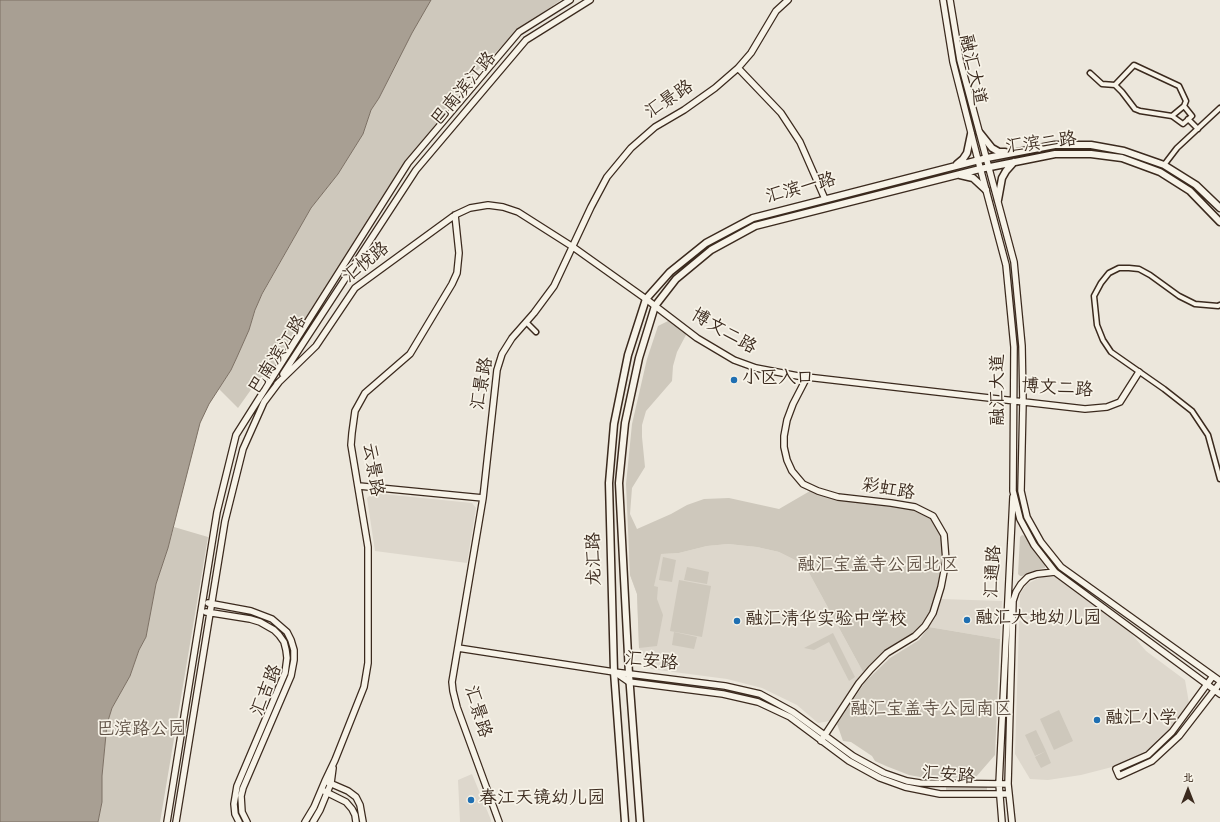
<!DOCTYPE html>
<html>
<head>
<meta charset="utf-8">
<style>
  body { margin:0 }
  #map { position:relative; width:1220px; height:822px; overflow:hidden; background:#ece7dc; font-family:"Indie Flower","LXGW WenKai TC",sans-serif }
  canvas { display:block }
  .north { position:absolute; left:1168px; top:770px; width:40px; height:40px; -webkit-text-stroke:3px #f7f3e8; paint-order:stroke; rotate:0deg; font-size:11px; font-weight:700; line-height:16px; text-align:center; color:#3b2a1e }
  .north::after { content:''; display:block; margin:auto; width:14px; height:18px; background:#3b2a1e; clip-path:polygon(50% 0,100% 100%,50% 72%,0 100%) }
</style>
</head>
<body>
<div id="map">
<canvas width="1220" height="822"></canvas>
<div class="north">北</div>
</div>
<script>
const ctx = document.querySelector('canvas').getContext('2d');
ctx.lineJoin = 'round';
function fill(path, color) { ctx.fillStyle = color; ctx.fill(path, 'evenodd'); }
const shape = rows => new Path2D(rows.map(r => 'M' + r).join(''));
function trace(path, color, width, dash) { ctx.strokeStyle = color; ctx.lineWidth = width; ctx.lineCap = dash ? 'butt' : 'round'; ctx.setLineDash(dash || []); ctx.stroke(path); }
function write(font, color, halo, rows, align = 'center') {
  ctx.font = font + ' "Indie Flower","LXGW WenKai TC",sans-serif'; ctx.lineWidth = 3.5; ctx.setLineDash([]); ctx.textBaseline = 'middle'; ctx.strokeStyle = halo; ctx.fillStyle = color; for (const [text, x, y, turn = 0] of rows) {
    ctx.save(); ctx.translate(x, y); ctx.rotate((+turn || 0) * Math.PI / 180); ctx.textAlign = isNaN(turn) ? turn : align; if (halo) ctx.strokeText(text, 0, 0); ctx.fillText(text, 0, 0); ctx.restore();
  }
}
const built = shape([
  [373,493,472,503,476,508,467,563,375,551,367,498],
  [728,544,757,547,779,552,797,561,808,571,863,672,856,681,830,721,818,723,797,705,762,688,727,679,651,669,639,648,637,594,630,575,629,555,679,553,707,546],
  [1041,577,1056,577,1130,632,1146,651,1185,680,1189,703,1170,731,1146,751,1116,766,1081,775,1048,780,1030,779,1015,754,1020,594,1027,584],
  [941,599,1002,601,1000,639,929,627],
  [472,774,491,820,491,822,460,822,458,780]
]);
const green = shape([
  [431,0,561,0,518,30,468,80,276,368,255,384,238,408,219,389,231,370,237,357,249,330,258,302,311,208,338,174,363,134,371,110,379,98,412,33],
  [670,320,687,333,677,352,673,366,672,381,646,411,642,425,642,437,645,467,632,488,630,514,637,529,671,514,687,505,704,499,729,498,779,509,810,491,837,499,890,505,913,510,930,518,942,535,944,560,939,587,930,611,923,624,913,633,886,651,863,672,808,571,797,561,779,552,757,547,728,544,707,546,679,553,661,554,654,586,658,587,657,599,663,615,657,646,639,648,637,594,630,575,626,484,632,424,647,359,658,326],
  [174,527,208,537,160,822,98,822,102,802,102,776,107,724,112,708,130,676,139,650,146,637,156,584,168,548],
  [1022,535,1025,536,1032,547,1045,565,1045,568,1039,569,1022,576,1020,576,1018,574,1020,537],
  [663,557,676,560,672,582,659,580],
  [687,567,709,572,707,584,684,580],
  [679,580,711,586,702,637,670,631],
  [929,627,1000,639,995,755,975,778,920,777,909,775,886,766,875,761,872,756,851,742,843,741,837,724,865,682,890,658,919,640],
  [674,632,697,637,694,649,672,645],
  [833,633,855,677,849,681,829,642,814,650,804,648],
  [1059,710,1073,741,1054,750,1040,719],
  [1036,730,1046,751,1035,756,1025,735],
  [1046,751,1051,763,1041,768,1035,757],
  [946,787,987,787,987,790,946,790]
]);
const water = shape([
  [0,0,431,0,412,33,379,98,371,110,363,134,338,174,311,208,262,294,255,310,249,330,237,357,231,370,209,404,200,423,168,548,156,584,146,637,139,650,130,676,112,708,107,724,102,776,102,802,98,822,0,822,0,0]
]);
const street = shape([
  [1090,73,1102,84,1115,85,1122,92,1135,109,1140,111,1172,116,1183,124,1192,116,1184,106],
  [1115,85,1134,65,1179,86,1186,101,1184,106,1172,116],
  [1188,119,1198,129],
  [1164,165,1177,148,1220,108],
  [1220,305,1218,306,1195,304,1179,296,1150,275,1139,269,1129,268,1119,268,1109,273,1101,283,1094,296,1097,325,1103,340,1111,352,1164,389,1192,411,1208,435,1220,479],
  [526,322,536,332]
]);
const secondary = shape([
  [943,0,953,62,978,160,1006,265,1014,347,1013,491,1020,519,1034,545,1055,572,1220,694],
  [950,0,960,60,1014,262,1022,346,1023,402,1021,491,1027,517,1041,542,1061,567,1220,681],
  [738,68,781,113,800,142,825,199],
  [283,374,416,170,526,40,590,0],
  [807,377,793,404,787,420,784,436,784,447,787,460,792,471,803,484,818,491,838,497,891,503,915,507,933,516,944,535,946,561,941,587,933,613,925,626,915,636,887,653,871,669,859,683,821,741],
  [277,384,316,346,355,288,455,215,470,208,488,205,503,207,518,212,573,247,646,299,697,338,734,360,756,368,798,376,1085,409,1107,407,1120,402,1139,372],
  [359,486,483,498],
  [208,603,251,611,272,619,287,632,291,640,294,650,294,660,291,676,243,788,241,796,242,812,247,822],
  [206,612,250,619,260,622,274,630,279,635,284,642,286,650,287,658,285,673,237,786,234,804,235,814,239,822],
  [458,648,614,672,725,686,760,694,793,712,853,756,884,773,907,781,920,783,1008,784],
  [616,673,629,682,723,694,758,702,790,717,849,761,880,778,905,787,940,794,1009,794],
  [1213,676,1172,732,1148,755,1116,769,1119,776,1152,761,1179,736,1220,683],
  [325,781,335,760,364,687,368,663,368,547,351,445,352,433,355,411,365,393,410,354,452,284,457,273,459,253,455,215],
  [324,791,346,802,352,809,355,815,356,822],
  [167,822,217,512,236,435,408,163,519,32,570,0],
  [176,822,225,521,243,449,264,402,279,382],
  [305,822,314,807,325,781,348,791,356,797,360,805,363,822],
  [313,822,320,810,331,783,333,768],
  [499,822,457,707,453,691,452,682,483,498,497,370,502,354,512,338,534,313,554,286,591,207,607,177,631,148,655,127,684,110,715,88,738,68,751,53,776,11,788,0],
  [1002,822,999,784,1013,497],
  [1012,822,1008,784,1013,601,1016,592,1021,584,1028,577,1037,574,1055,572]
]);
const primary = shape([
  [980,133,992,148,999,152,1005,152],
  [957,164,963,159,967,153,971,134],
  [960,175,973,178,986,190],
  [998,200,1002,178,1006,171,1014,162],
  [625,822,614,672,609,483,614,424,628,355,646,299,670,272,706,243,753,218,987,158,1055,145,1091,145,1124,151,1164,165,1196,185,1220,208],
  [640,822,629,674,619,483,625,423,639,358,655,306,676,279,711,250,755,226,980,169,1055,154,1091,154,1122,158,1160,172,1190,191,1220,222]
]);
const markers = [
  [734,380,4,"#1f6fb2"],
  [967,620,4,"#1f6fb2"],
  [737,621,4,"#1f6fb2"],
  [1097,720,4,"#1f6fb2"],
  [471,800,4,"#1f6fb2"]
];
const streetNames = [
  ["融汇大道",971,70,78],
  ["巴南滨江路",465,90,-50],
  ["汇景路",670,101,-34],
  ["汇滨二路",1041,145,-7],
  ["汇滨一路",801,190,-15],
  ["汇悦路",367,264,-39],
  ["博文二路",723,333,30],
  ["巴南滨江路",279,356,-57],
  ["汇景路",484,384,-80],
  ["融汇大道",1000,390,-90],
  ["博文二路",1057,390,4],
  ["云景路",371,470,81],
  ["彩虹路",888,491,10],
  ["龙汇路",596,559,-91],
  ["汇通路",995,572,-87],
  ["汇安路",651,663,6],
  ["汇吉路",268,691,-68],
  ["汇景路",476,712,73],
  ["汇安路",948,777,5]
];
const poiNames = [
  ["小区入口",742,380],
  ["融汇大地幼儿园",975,620],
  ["融汇清华实验中学校",745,621],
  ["融汇小学",1105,720],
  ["春江天镜幼儿园",479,800]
];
const parkNames = [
  ["融汇宝盖寺公园北区",878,567],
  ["融汇宝盖寺公园南区",931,711],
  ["巴滨路公园",141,731]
];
fill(built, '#ddd7cc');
fill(green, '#cec8bc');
fill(water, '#a89f93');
trace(water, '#7c7064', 1);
trace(street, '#3b2a1e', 7);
trace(secondary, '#3b2a1e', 8);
trace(primary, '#3b2a1e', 9);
trace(street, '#f7f3e8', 4);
trace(secondary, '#f7f3e8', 5.5);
trace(primary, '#f7f3e8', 6);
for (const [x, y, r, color] of markers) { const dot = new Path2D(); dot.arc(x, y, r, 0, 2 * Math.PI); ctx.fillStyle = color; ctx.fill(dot); trace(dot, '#f7f3e8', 1.5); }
write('18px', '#3b2a1e', '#f7f3e8', streetNames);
write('18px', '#3b2a1e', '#f7f3e8', poiNames, 'left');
write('18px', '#605246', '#f7f3e8', parkNames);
</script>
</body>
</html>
